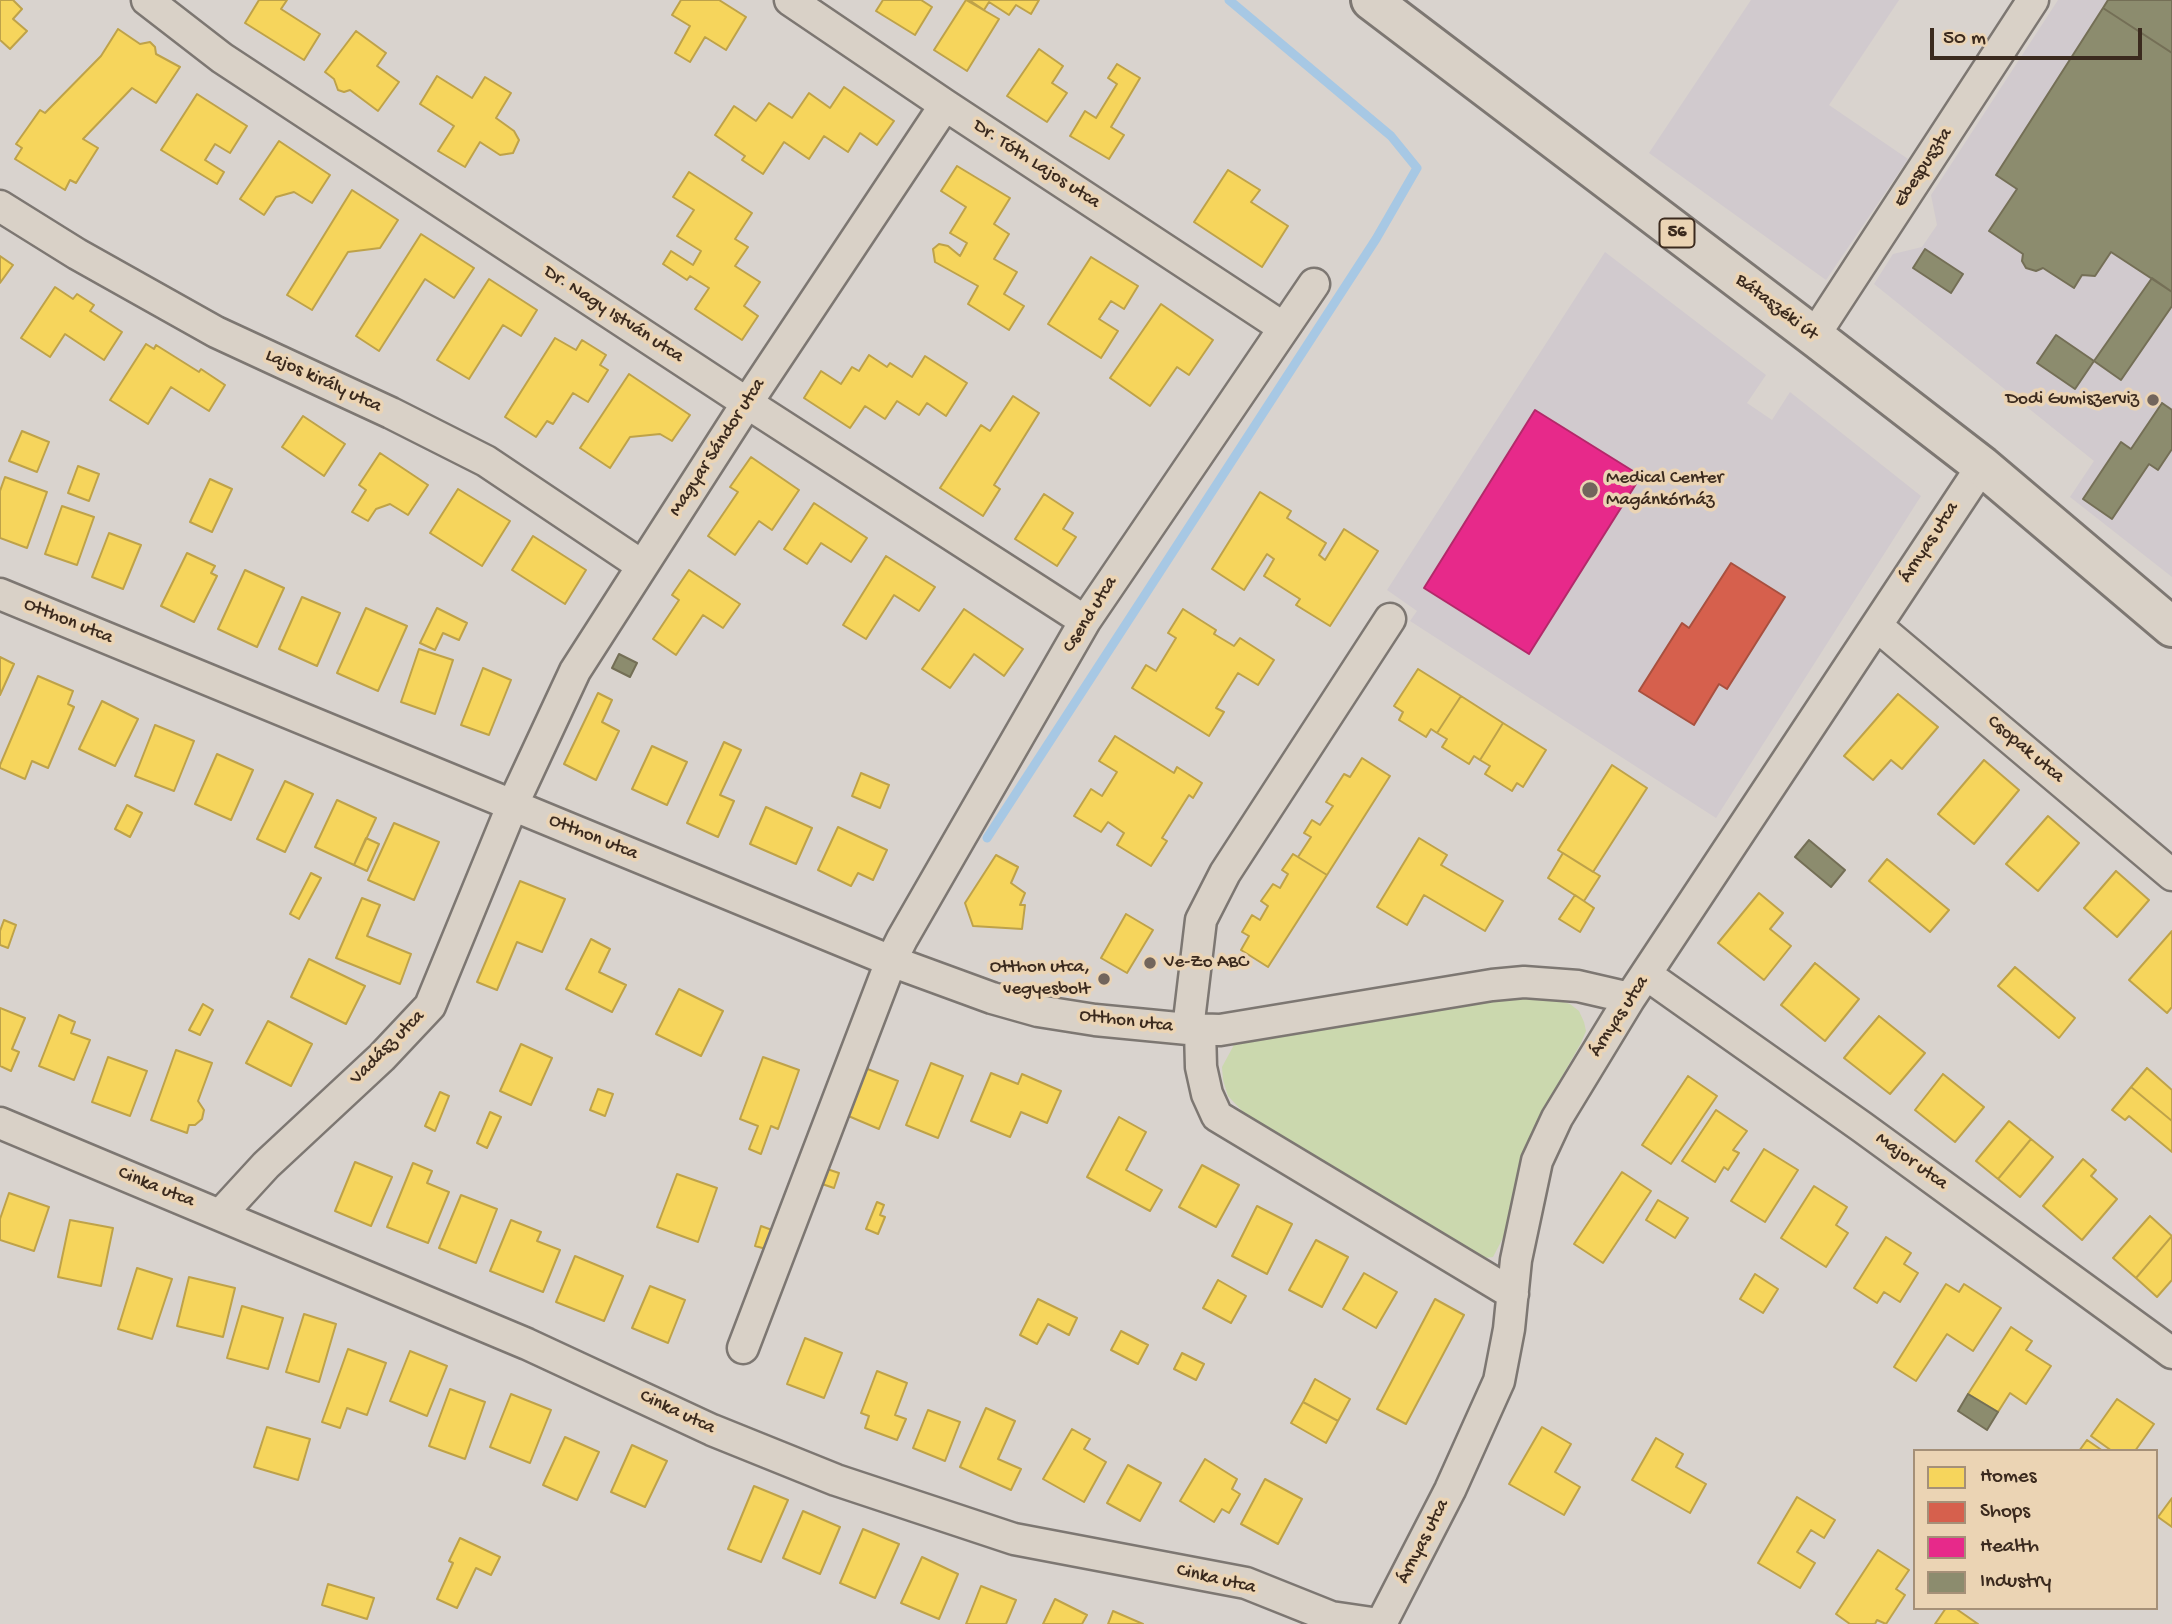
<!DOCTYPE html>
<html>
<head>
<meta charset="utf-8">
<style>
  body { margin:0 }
  #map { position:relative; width:2172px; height:1624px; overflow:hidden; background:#d9d3ce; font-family:"Gochi Hand",sans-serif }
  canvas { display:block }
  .legend { position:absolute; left:1913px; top:1449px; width:245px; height:161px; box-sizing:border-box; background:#ebd4b4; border:2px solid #a59078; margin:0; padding:9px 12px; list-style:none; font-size:21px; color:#3b2a1e }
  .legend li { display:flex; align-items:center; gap:14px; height:35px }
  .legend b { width:35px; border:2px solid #a59078 }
  .scale { position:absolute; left:1930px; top:28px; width:212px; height:32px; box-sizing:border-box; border:4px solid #3b2a1e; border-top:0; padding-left:9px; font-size:21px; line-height:24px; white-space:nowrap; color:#3b2a1e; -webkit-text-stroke:5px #ebd4b4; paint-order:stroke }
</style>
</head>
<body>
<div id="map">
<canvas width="2172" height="1624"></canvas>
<ul class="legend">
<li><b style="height:19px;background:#f6d55c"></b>Homes</li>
<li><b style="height:19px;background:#d6604d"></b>Shops</li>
<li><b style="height:19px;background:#e7298a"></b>Health</li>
<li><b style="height:19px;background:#8c8c6e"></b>Industry</li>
</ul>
<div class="scale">50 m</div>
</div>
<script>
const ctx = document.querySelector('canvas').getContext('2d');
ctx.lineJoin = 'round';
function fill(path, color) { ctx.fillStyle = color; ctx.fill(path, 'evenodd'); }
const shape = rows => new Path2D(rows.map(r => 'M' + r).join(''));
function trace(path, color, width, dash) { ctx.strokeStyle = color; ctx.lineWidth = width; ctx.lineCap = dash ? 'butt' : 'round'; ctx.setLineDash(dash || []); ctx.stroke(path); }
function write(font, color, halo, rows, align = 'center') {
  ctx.font = font + ' "Gochi Hand",sans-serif'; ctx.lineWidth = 7; ctx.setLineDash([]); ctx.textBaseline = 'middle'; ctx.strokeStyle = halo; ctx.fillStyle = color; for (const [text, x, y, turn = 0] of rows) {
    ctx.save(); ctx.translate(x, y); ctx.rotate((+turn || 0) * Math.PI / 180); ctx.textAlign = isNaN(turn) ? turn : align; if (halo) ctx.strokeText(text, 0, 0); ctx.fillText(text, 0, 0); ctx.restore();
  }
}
const built = shape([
  [1751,0,1899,0,1829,105,1908,159,1826,280,1649,153],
  [2058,0,2172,0,2172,577,2070,497,2094,461,1874,284,1893,254,1922,247,1937,225,1931,195],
  [1605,252,1766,375,1747,403,1772,420,1790,392,1921,496,1716,818,1410,621,1417,611,1387,590]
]);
const green = shape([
  [1507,996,1555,999,1570,1004,1579,1011,1584,1022,1586,1031,1581,1043,1546,1105,1523,1156,1504,1236,1493,1257,1476,1259,1410,1215,1247,1116,1228,1096,1223,1080,1222,1067,1235,1043]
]);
const homes = shape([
  [0,0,13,0,22,9,13,19,27,31,10,49,0,40,0,0],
  [259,0,287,0,281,9,320,34,304,60,245,23,259,0],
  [681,0,719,0,746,17,726,50,705,37,690,62,675,53,690,26,672,15,681,0],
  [883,0,921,0,932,7,915,35,876,11,883,0],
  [966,0,999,19,967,71,934,50,966,0],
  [969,0,1039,0,1031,14,1016,5,1009,15,989,2,984,10,969,0],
  [118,29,140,44,150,42,155,47,156,54,180,67,156,103,132,88,83,139,98,148,76,183,70,180,65,190,15,159,22,148,16,144,40,110,45,113,101,56,118,29],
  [356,31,386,53,377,66,399,82,378,111,350,90,344,92,338,90,334,79,325,72,356,31],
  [1039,49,1063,66,1052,83,1067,93,1047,122,1007,96,1039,49],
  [1117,64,1140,78,1111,127,1124,135,1109,159,1070,136,1085,111,1096,118,1117,84,1108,78,1117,64],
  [437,76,472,98,485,77,511,93,496,118,514,131,519,140,513,153,500,155,480,142,465,167,438,151,454,126,420,104,437,76],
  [844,87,894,121,877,145,860,133,848,152,824,136,809,159,784,142,763,174,742,160,745,156,715,135,734,106,756,121,769,103,792,118,809,93,830,108,844,87],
  [197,94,247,126,230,153,215,144,205,160,224,172,217,184,161,150,197,94],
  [279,141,330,175,312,203,294,192,276,197,264,215,240,199,279,141],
  [957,166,1010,198,994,224,1009,234,994,259,1017,272,1004,294,1024,306,1009,330,968,304,978,286,935,262,933,249,939,244,948,246,960,256,967,243,950,233,966,207,941,191,957,166],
  [1228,170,1260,190,1251,202,1288,226,1262,267,1194,222,1228,170],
  [689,172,752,213,735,239,748,247,735,266,760,282,744,306,758,316,742,340,695,309,709,288,690,276,687,280,663,264,671,251,693,265,701,251,677,236,694,210,673,197,689,172],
  [352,190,398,220,380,248,348,252,312,310,287,295,352,190],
  [421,234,474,268,454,298,425,279,379,351,356,336,421,234],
  [0,256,13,265,0,283,0,256],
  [1091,257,1138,286,1124,309,1111,301,1099,319,1118,331,1101,358,1048,324,1091,257],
  [489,279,537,310,521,336,503,325,469,379,437,360,489,279],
  [55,287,73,299,77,294,94,305,90,311,122,332,104,360,65,334,50,357,21,338,55,287],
  [1161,304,1213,340,1189,375,1177,367,1150,406,1110,378,1161,304],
  [555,338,576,350,582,340,606,355,600,365,608,370,588,402,573,393,553,424,547,421,536,437,505,417,555,338],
  [146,344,154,349,156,345,199,372,201,369,225,385,209,411,171,387,148,424,110,400,146,344],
  [869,355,887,367,890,363,912,377,925,356,967,383,946,416,927,403,919,415,897,401,885,419,865,406,850,428,804,398,821,371,841,384,852,367,859,371,869,355],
  [629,374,690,415,672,441,660,434,630,437,610,468,580,448,629,374],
  [1013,396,1039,413,994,485,1000,489,983,516,940,488,981,425,990,431,1013,396],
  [303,416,345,444,324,476,282,447,303,416],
  [22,431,49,442,37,472,9,461,22,431],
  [380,453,428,485,408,515,390,504,376,509,368,521,352,512,366,490,359,485,380,453],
  [751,457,799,490,772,530,759,521,735,555,708,536,738,492,730,487,751,457],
  [78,466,99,474,89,501,68,493,78,466],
  [5,477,47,492,27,548,0,538,0,491,5,477],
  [210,479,232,489,212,532,190,522,210,479],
  [458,489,510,521,482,566,430,533,458,489],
  [1260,492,1291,511,1287,518,1326,543,1319,555,1325,560,1344,529,1378,551,1330,626,1296,605,1300,599,1264,576,1274,559,1267,554,1244,590,1212,569,1260,492],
  [1044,494,1073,513,1063,529,1076,537,1057,566,1015,539,1044,494],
  [814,503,867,538,851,562,821,543,807,564,784,549,814,503],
  [62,506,94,517,77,565,45,554,62,506],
  [109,533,141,545,123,589,92,577,109,533],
  [533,536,586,570,565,604,512,570,533,536],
  [187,553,215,566,211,573,217,576,194,622,161,606,187,553],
  [886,556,935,587,919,611,894,595,866,639,843,625,886,556],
  [245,570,284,588,257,647,218,629,245,570],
  [689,570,740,604,723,628,703,615,676,655,653,639,679,600,672,595,689,570],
  [302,597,340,613,317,666,279,649,302,597],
  [366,608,407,626,378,691,337,673,366,608],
  [437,608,467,623,459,640,443,633,435,650,420,643,437,608],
  [964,609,1023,649,1004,676,974,654,950,688,922,669,964,609],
  [1183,609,1216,630,1214,634,1234,646,1240,638,1274,660,1258,685,1238,673,1216,708,1224,712,1209,736,1132,688,1146,665,1156,671,1176,638,1168,633,1183,609],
  [419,649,453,660,435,714,401,702,419,649],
  [0,657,14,664,0,695,0,657],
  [483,668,511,680,489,735,461,725,483,668],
  [1418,669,1461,696,1437,733,1431,729,1426,737,1399,720,1403,712,1394,706,1418,669],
  [38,676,73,691,68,704,74,707,48,768,32,761,25,779,0,768,0,765,38,676],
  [598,693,612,700,602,722,619,731,596,780,564,764,598,693],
  [1898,694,1938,727,1902,769,1891,760,1873,780,1844,756,1898,694],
  [1461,696,1503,723,1480,760,1474,756,1469,764,1442,747,1447,739,1437,733,1461,696],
  [102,701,138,719,115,766,79,749,102,701],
  [1503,723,1546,750,1523,787,1517,783,1512,791,1485,774,1490,766,1480,760,1503,723],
  [155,725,194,741,174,791,135,776,155,725],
  [1115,736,1174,773,1177,767,1202,783,1193,798,1189,795,1162,838,1167,841,1151,866,1117,845,1124,833,1108,822,1101,832,1074,816,1091,789,1102,796,1117,772,1099,761,1115,736],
  [724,742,741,750,720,795,734,801,718,837,687,823,724,742],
  [652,746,687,762,667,805,632,789,652,746],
  [217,754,253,770,231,820,195,804,217,754],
  [1362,758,1390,776,1327,875,1298,857,1311,837,1304,833,1312,820,1320,825,1333,806,1326,802,1344,774,1350,777,1362,758],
  [1984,760,2019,790,1974,844,1938,814,1984,760],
  [1612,765,1647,788,1593,872,1558,850,1612,765],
  [861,773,889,785,880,808,852,796,861,773],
  [285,781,313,794,285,852,257,839,285,781],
  [337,800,376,818,354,865,315,847,337,800],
  [127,805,142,813,130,837,115,829,127,805],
  [766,807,812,828,796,864,750,844,766,807],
  [2048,816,2079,843,2038,891,2006,864,2048,816],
  [394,823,439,842,414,900,368,880,394,823],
  [838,827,887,850,873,880,858,873,851,886,818,870,838,827],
  [366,838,379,844,367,871,354,865,366,838],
  [1419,838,1447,855,1441,865,1503,901,1485,931,1424,895,1407,925,1377,907,1419,838],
  [1563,853,1600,876,1584,901,1548,878,1563,853],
  [1293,854,1327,875,1268,967,1241,950,1249,936,1242,932,1252,915,1260,920,1268,906,1261,901,1273,884,1280,888,1288,874,1282,870,1293,854],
  [996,855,1018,867,1011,883,1025,893,1020,905,1025,905,1022,929,973,926,965,903,996,855],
  [1887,859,1949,910,1930,932,1869,881,1887,859],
  [2116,871,2149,900,2117,937,2084,908,2116,871],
  [311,873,321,878,299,919,290,914,311,873],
  [520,881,565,899,542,952,517,942,497,990,477,982,520,881],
  [1759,893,1783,913,1770,929,1791,946,1764,980,1718,943,1759,893],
  [1575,895,1594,908,1580,932,1559,919,1575,895],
  [362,898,380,905,367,936,411,954,400,984,336,958,362,898],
  [1126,914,1153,930,1127,973,1101,958,1126,914],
  [4,920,16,925,8,948,0,945,0,931,4,920],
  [2172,931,2172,1007,2167,1013,2129,980,2172,931],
  [591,939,610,949,599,972,626,985,612,1012,566,989,591,939],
  [309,959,365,986,346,1024,291,997,309,959],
  [1815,963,1859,999,1825,1041,1781,1005,1815,963],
  [2015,967,2075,1018,2059,1038,1998,986,2015,967],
  [679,989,723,1011,701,1056,656,1034,679,989],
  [203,1004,213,1010,200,1035,189,1030,203,1004],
  [0,1008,25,1018,12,1049,19,1052,11,1071,0,1066,0,1008],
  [59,1015,75,1022,71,1033,90,1040,74,1080,39,1066,59,1015],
  [1879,1016,1925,1053,1890,1094,1844,1058,1879,1016],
  [268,1021,312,1044,291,1086,246,1063,268,1021],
  [521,1044,552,1058,531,1105,500,1091,521,1044],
  [176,1050,212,1063,198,1101,204,1110,202,1119,195,1125,189,1125,187,1133,151,1120,176,1050],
  [108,1057,147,1071,130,1116,92,1102,108,1057],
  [763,1057,799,1070,778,1129,771,1126,761,1154,749,1149,758,1126,740,1119,763,1057],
  [931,1063,963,1076,938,1138,906,1125,931,1063],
  [865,1068,898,1081,879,1129,846,1115,865,1068],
  [2147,1068,2172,1090,2172,1121,2131,1087,2147,1068],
  [991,1073,1018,1084,1022,1074,1061,1091,1047,1123,1021,1112,1010,1137,971,1121,991,1073],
  [1943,1074,1984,1107,1955,1142,1915,1110,1943,1074],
  [1688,1076,1717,1096,1671,1164,1642,1145,1688,1076],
  [2131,1087,2172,1121,2172,1152,2129,1116,2125,1120,2112,1110,2131,1087],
  [598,1089,613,1094,605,1116,590,1110,598,1089],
  [440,1092,449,1096,435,1131,425,1126,440,1092],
  [1716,1110,1747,1131,1733,1150,1739,1153,1728,1170,1724,1167,1715,1182,1682,1161,1716,1110],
  [490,1112,501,1117,487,1148,477,1143,490,1112],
  [1119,1117,1146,1132,1126,1170,1162,1190,1150,1211,1087,1177,1119,1117],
  [2009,1121,2031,1139,1998,1179,1976,1161,2009,1121],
  [2031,1139,2053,1157,2020,1197,1998,1179,2031,1139],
  [1764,1149,1798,1170,1765,1222,1731,1201,1764,1149],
  [2083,1159,2096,1170,2091,1176,2117,1199,2082,1240,2043,1206,2083,1159],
  [355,1162,392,1177,371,1226,335,1211,355,1162],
  [413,1163,432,1171,427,1183,449,1192,428,1243,387,1227,413,1163],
  [1202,1165,1239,1185,1216,1227,1179,1207,1202,1165],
  [827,1169,839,1173,834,1188,822,1184,827,1169],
  [1622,1172,1651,1191,1603,1263,1574,1244,1622,1172],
  [677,1174,717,1188,698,1242,657,1227,677,1174],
  [1814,1186,1847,1207,1836,1225,1848,1233,1826,1267,1781,1238,1814,1186],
  [9,1193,49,1207,34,1251,0,1240,0,1219,9,1193],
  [461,1195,497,1209,476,1263,439,1248,461,1195],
  [1658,1200,1688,1218,1675,1238,1646,1220,1658,1200],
  [877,1202,884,1205,880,1215,885,1217,878,1234,866,1229,877,1202],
  [1257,1206,1292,1224,1267,1274,1232,1256,1257,1206],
  [2150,1216,2172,1236,2136,1278,2113,1258,2150,1216],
  [70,1220,113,1228,101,1286,58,1277,70,1220],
  [511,1220,541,1232,537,1241,560,1250,543,1292,490,1271,511,1220],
  [761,1226,772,1230,766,1249,755,1246,761,1226],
  [2172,1236,2172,1280,2157,1297,2136,1278,2172,1236],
  [1886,1237,1911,1253,1904,1264,1918,1273,1900,1302,1884,1292,1877,1303,1854,1288,1886,1237],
  [1316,1240,1348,1257,1322,1307,1289,1290,1316,1240],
  [575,1256,623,1276,604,1321,556,1302,575,1256],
  [137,1268,172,1279,152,1339,118,1329,137,1268],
  [1364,1273,1397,1292,1376,1328,1343,1309,1364,1273],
  [1755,1274,1778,1289,1763,1313,1740,1299,1755,1274],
  [189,1277,235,1288,223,1337,177,1326,189,1277],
  [1218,1280,1246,1296,1231,1323,1203,1308,1218,1280],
  [1946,1284,1959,1292,1964,1284,2001,1308,1973,1351,1947,1334,1916,1381,1894,1367,1946,1284],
  [650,1286,685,1300,668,1343,632,1328,650,1286],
  [1038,1299,1077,1318,1069,1335,1048,1324,1037,1344,1020,1335,1038,1299],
  [1435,1299,1464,1315,1406,1424,1377,1409,1435,1299],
  [242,1306,283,1318,268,1369,227,1358,242,1306],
  [304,1314,336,1324,319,1382,286,1372,304,1314],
  [2011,1327,2032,1341,2026,1350,2051,1366,2026,1404,2010,1393,1998,1412,1968,1394,2011,1327],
  [1121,1331,1148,1345,1138,1364,1111,1350,1121,1331],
  [805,1338,842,1353,824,1398,787,1384,805,1338],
  [348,1349,386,1363,367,1415,347,1408,340,1428,322,1422,348,1349],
  [410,1351,447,1366,427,1416,390,1401,410,1351],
  [1182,1353,1204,1364,1196,1380,1174,1369,1182,1353],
  [877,1371,907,1383,895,1415,906,1419,897,1440,865,1428,869,1416,861,1413,877,1371],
  [1315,1379,1350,1399,1338,1421,1303,1402,1315,1379],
  [450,1389,485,1402,465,1459,429,1446,450,1389],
  [511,1394,551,1410,530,1463,490,1447,511,1394],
  [2117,1399,2154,1424,2135,1451,2112,1451,2091,1436,2117,1399],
  [1303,1402,1338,1421,1326,1443,1291,1423,1303,1402],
  [986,1408,1015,1421,998,1459,1021,1469,1011,1490,960,1467,986,1408],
  [928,1410,960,1422,945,1461,913,1448,928,1410],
  [267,1427,310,1439,298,1480,254,1467,267,1427],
  [1542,1427,1571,1444,1555,1472,1580,1487,1564,1515,1509,1484,1542,1427],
  [1072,1429,1090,1439,1084,1449,1106,1462,1084,1502,1043,1479,1072,1429],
  [565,1437,599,1452,577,1500,543,1485,565,1437],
  [1656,1438,1683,1454,1676,1467,1706,1484,1690,1513,1632,1480,1656,1438],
  [2087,1440,2103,1451,2079,1451,2087,1440],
  [632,1445,667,1461,645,1507,611,1492,632,1445],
  [1205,1459,1237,1479,1232,1489,1240,1494,1229,1513,1222,1509,1214,1522,1180,1501,1205,1459],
  [1128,1465,1161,1483,1140,1521,1107,1503,1128,1465],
  [1265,1479,1302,1499,1278,1544,1241,1524,1265,1479],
  [754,1486,788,1500,761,1562,728,1549,754,1486],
  [1797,1497,1835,1520,1824,1538,1811,1530,1797,1552,1815,1563,1800,1588,1758,1563,1797,1497],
  [2172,1498,2172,1527,2158,1517,2172,1498],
  [803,1511,840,1527,820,1574,783,1558,803,1511],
  [863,1529,899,1544,875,1598,840,1583,863,1529],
  [460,1538,500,1557,491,1575,476,1568,457,1608,437,1599,453,1563,449,1561,460,1538],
  [1878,1550,1909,1570,1896,1589,1905,1595,1886,1624,1877,1620,1875,1624,1850,1624,1836,1614,1878,1550],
  [922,1557,958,1574,939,1619,901,1603,922,1557],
  [328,1584,374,1598,367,1619,322,1605,328,1584],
  [981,1586,1016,1600,1006,1624,966,1624,981,1586],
  [1055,1599,1087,1615,1082,1624,1043,1624,1055,1599],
  [1946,1608,1955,1608,1978,1624,1935,1624,1946,1608],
  [1113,1611,1143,1624,1108,1624,1113,1611]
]);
const shops = shape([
  [1731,563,1785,597,1727,689,1719,684,1694,725,1639,691,1682,623,1689,628,1731,563]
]);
const health = shape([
  [1535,410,1641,476,1529,654,1424,588,1535,410]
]);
const industry = shape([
  [2108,0,2172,0,2172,53,2103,8,2108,0],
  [2103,8,2172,53,2172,292,2111,252,2095,276,2082,275,2074,288,2043,268,2036,271,2026,268,2022,261,2023,254,1989,231,2017,189,1996,175,2103,8],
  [1925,249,1963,274,1951,293,1913,268,1925,249],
  [2152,278,2172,292,2172,306,2121,380,2094,361,2152,278],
  [2056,335,2094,361,2075,389,2037,363,2056,335],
  [2162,403,2172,410,2172,449,2158,470,2149,464,2112,519,2083,499,2121,442,2131,449,2162,403],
  [619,654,637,663,630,677,612,668,619,654],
  [1809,840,1845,870,1831,887,1795,857,1809,840],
  [1968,1394,1998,1412,1987,1430,1958,1411,1968,1394]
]);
const stream = shape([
  [987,838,1376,239,1417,168,1391,136,1229,0]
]);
const street = shape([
  [147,0,222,58,747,403,1085,621],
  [790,0,945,105,1284,328],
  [0,206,77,254,216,332,391,413,486,461,641,565],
  [1814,336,2033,0],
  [0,594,891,961,992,998,1038,1011,1095,1020,1188,1029,1220,1030,1492,985,1524,982,1578,986,1630,998],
  [1877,626,2172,875],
  [1647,975,1862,1127,2172,1353],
  [1188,1029,1201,920,1225,873,1390,619],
  [1200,1030,1201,1067,1207,1094,1217,1116,1513,1294],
  [0,1123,527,1344,712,1430,836,1480,1014,1539,1246,1583,1331,1617,1379,1624],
  [221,1214,266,1165,382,1057,430,1006,513,804,575,671,747,403,945,105],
  [743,1348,891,961,902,939,1085,621,1314,284],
  [1381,1624,1450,1490,1499,1381,1509,1329,1516,1260,1537,1161,1557,1118,1630,998,1982,466]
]);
const primary = shape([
  [1371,0,1819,340,1982,466,2172,627]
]);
const markers = [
  [2153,400,7,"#72655c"],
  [1590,490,9,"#72655c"],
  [1150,963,7,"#72655c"],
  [1104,979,7,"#72655c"]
];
const shields = [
  [1677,233,35]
];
const shieldNames = [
  ["56",1677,233]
];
const streetNames = [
  ["Dr. Tóth Lajos utca",1036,165,33],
  ["Ebespuszta",1924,168,-57],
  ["Bátaszéki út",1776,308,37],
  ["Dr. Nagy István utca",613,315,33],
  ["Lajos király utca",323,382,25],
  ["Magyar Sándor utca",718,448,-57],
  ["Árnyas utca",1930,543,-57],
  ["Csend utca",1091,615,-58],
  ["Otthon utca",68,622,22],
  ["Csopak utca",2025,750,40],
  ["Otthon utca",593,838,22],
  ["Árnyas utca",1620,1017,-57],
  ["Otthon utca",1126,1022,7],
  ["Vadász utca",388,1048,-45],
  ["Major utca",1911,1162,36],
  ["Cinka utca",156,1188,22],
  ["Cinka utca",677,1413,25],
  ["Árnyas utca",1424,1542,-63],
  ["Cinka utca",1216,1580,13]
];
const poiNames = [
  ["Dodi Gumiszerviz",2139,400],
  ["Medical Center",1606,479,"left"],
  ["Magánkórház",1606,501,"left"],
  ["Ve-Zo ABC",1164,963,"left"],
  ["Otthon utca,",1090,968],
  ["vegyesbolt",1090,990]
];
fill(built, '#d1cace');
fill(green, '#cbd8ae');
fill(homes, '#f6d55c');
trace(homes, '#bea249', 2);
fill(shops, '#d6604d');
trace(shops, '#a8503f', 2);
fill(health, '#e7298a');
trace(health, '#b3296a', 2);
fill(industry, '#8c8c6e');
trace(industry, '#746f56', 2);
trace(stream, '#a7c8e4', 9);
trace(street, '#7d7772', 35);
trace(primary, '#7d7772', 44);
trace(street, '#d9d1c7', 30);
trace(primary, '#d9d1c7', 38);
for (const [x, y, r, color] of markers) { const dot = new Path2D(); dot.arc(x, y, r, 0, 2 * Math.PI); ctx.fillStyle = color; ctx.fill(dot); trace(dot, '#ebd4b4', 2.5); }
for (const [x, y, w] of shields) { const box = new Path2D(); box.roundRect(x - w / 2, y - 14.5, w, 29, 5); ctx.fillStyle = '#ebd4b4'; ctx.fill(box); trace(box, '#3b2a1e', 2); }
write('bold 18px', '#3b2a1e', null, shieldNames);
write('19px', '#3b2a1e', '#ebd4b4', streetNames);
write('19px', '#3b2a1e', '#ebd4b4', poiNames, 'right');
</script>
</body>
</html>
